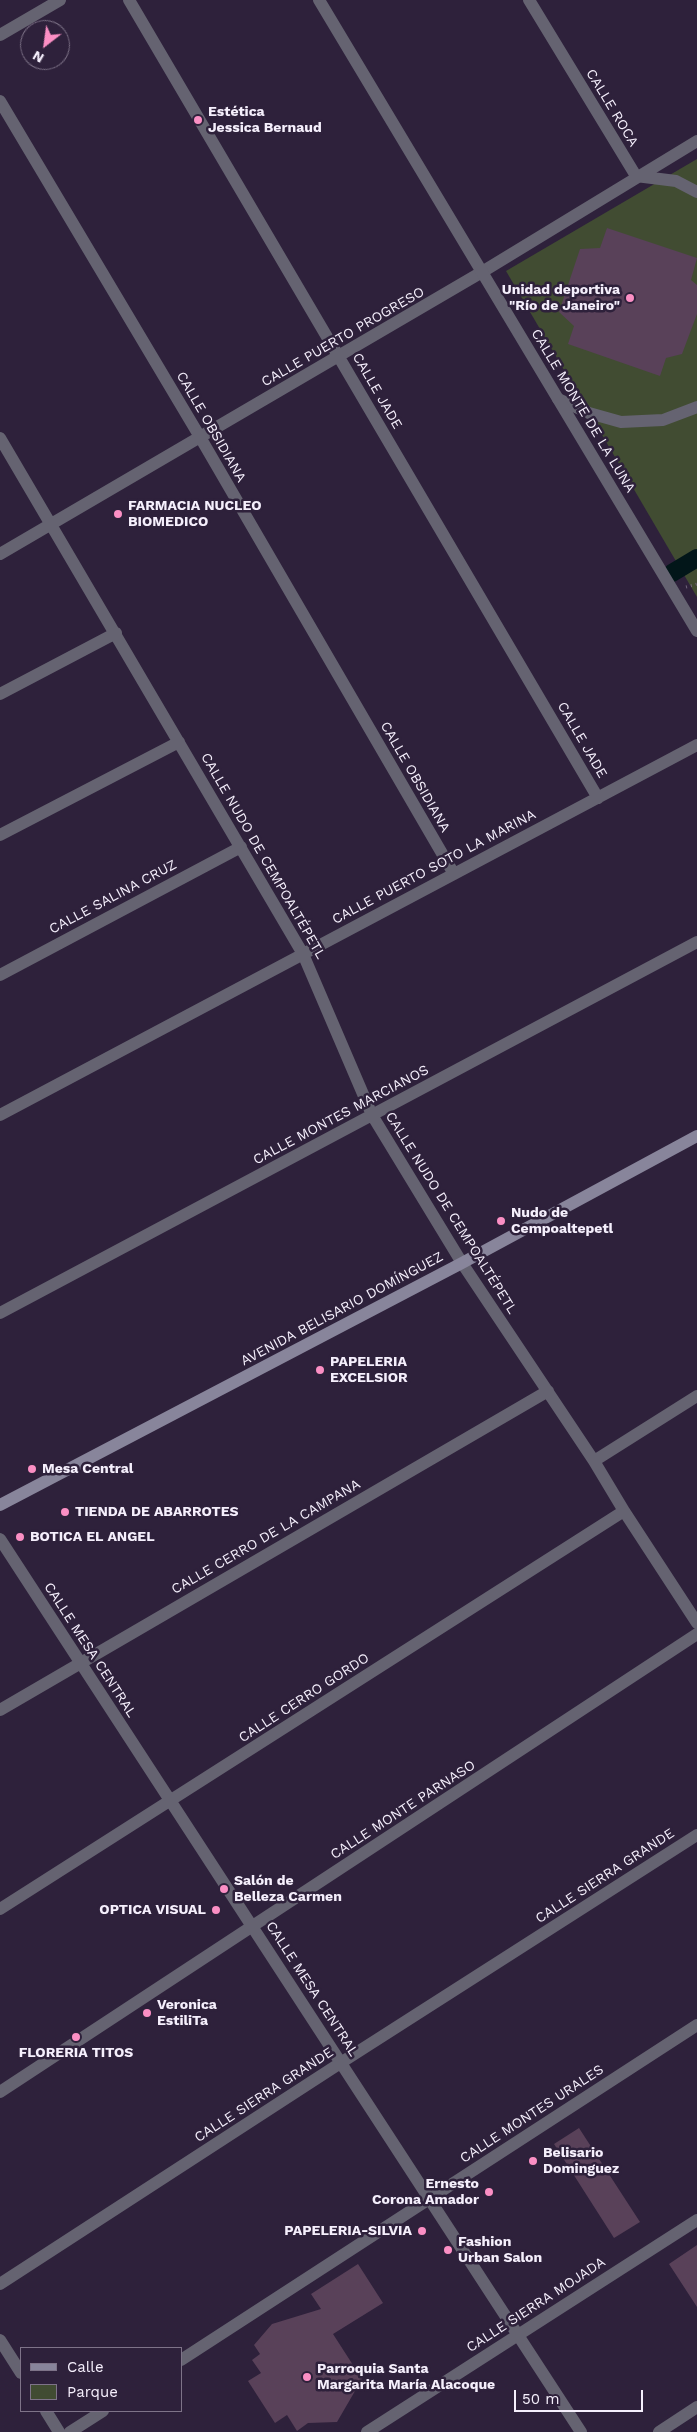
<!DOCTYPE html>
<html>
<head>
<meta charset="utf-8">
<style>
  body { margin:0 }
  #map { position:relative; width:697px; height:2432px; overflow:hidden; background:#2e213b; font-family:"Work Sans",sans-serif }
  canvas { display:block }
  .legend { position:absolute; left:20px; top:2347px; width:162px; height:65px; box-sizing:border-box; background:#2e213b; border:1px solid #7e7388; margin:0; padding:6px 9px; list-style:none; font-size:15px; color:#f5effc }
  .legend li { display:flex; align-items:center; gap:10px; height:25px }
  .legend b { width:25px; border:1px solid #7e7388 }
  .north { position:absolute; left:20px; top:20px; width:50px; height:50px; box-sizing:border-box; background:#2e213b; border:1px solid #7e7388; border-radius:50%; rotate:210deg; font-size:14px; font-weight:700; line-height:20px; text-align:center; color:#f5effc }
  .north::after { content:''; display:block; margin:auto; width:18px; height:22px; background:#fb8fc4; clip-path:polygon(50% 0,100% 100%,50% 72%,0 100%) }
  .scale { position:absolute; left:514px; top:2390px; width:129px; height:22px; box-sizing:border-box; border:2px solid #f5effc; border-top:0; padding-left:6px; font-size:15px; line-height:18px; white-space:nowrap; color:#f5effc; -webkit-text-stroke:4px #2e213b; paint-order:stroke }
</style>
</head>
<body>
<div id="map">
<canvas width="697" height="2432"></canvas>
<ul class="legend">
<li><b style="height:6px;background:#88859b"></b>Calle</li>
<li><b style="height:14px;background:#414c32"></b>Parque</li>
</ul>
<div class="north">N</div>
<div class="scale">50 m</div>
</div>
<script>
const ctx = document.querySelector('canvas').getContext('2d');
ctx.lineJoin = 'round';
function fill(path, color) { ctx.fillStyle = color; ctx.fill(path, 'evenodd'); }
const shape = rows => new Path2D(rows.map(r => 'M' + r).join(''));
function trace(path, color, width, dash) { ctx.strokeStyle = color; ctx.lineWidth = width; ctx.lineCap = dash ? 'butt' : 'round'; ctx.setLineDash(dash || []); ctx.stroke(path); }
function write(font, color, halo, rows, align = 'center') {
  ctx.font = font + ' "Work Sans",sans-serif'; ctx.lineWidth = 5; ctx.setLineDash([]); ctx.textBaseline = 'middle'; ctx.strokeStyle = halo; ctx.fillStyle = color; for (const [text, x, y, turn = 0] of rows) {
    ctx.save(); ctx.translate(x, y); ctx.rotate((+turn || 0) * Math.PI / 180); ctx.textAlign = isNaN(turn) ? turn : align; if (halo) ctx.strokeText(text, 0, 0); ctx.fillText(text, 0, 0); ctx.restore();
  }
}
const green = shape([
  [697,159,697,597,506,271]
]);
const canal = shape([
  [672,573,697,558]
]);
const building = shape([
  [607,228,697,258,691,280,697,285,697,314,682,354,666,358,660,376,568,344,574,326,559,312,580,249,600,248],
  [579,2128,640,2222,614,2238,554,2144],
  [697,2245,697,2307,669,2264],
  [358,2264,383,2303,333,2334,362,2379,337,2422,308,2423,297,2431,287,2415,275,2423,248,2381,261,2373,252,2360,260,2354,254,2345,272,2324,321,2309,311,2294]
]);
const path = shape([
  [686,587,697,584]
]);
const minor = shape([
  [129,0,598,798],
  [529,0,636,176,676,181,697,192],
  [0,35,60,0],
  [0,101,200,437,454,874],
  [558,399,589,413,621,422,663,420,697,407],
  [0,438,303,954,372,1115,462,1263,594,1461,624,1511,697,1623],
  [0,554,482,272,697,141],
  [0,694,116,633],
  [0,835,179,742],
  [0,975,241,847],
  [0,1115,697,745],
  [0,1313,697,942],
  [594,1461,697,1396],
  [0,1539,581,2432],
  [0,1710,548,1391],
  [0,1909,624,1511],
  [0,2092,697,1634],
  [0,2284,342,2062,697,1835],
  [0,2340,21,2373],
  [181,2360,697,2025],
  [46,2411,59,2432],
  [70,2432,103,2411],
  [367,2432,697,2220],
  [659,2432,697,2407]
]);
const tertiary = shape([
  [319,0,697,631]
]);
const secondary = shape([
  [0,1505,462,1263,697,1136]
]);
const markers = [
  [198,120,5,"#fb8fc4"],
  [630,298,5,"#fb8fc4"],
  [118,514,5,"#fb8fc4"],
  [501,1221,5,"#fb8fc4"],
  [320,1370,5,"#fb8fc4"],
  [32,1469,5,"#fb8fc4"],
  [65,1512,5,"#fb8fc4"],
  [20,1537,5,"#fb8fc4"],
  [224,1889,5,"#fb8fc4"],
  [216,1910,5,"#fb8fc4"],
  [147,2013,5,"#fb8fc4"],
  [76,2037,5,"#fb8fc4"],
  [533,2161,5,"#fb8fc4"],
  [489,2192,5,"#fb8fc4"],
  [422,2231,5,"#fb8fc4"],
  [448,2250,5,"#fb8fc4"],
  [307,2377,5,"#fb8fc4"]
];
const streetNames = [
  ["CALLE ROCA",612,108,59],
  ["CALLE PUERTO PROGRESO",343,337,-30],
  ["CALLE JADE",377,391,60],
  ["CALLE MONTE DE LA LUNA",583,411,59],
  ["CALLE OBSIDIANA",211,427,60],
  ["CALLE JADE",582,740,60],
  ["CALLE OBSIDIANA",415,777,60],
  ["CALLE NUDO DE CEMPOALTÉPETL",263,856,60],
  ["CALLE PUERTO SOTO LA MARINA",434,867,-28],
  ["CALLE SALINA CRUZ",113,897,-28],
  ["CALLE MONTES MARCIANOS",341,1115,-28],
  ["CALLE NUDO DE CEMPOALTÉPETL",451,1213,58],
  ["AVENIDA BELISARIO DOMÍNGUEZ",342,1309,-28],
  ["CALLE CERRO DE LA CAMPANA",266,1537,-30],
  ["CALLE MESA CENTRAL",90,1650,57],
  ["CALLE CERRO GORDO",304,1698,-33],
  ["CALLE MONTE PARNASO",403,1810,-33],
  ["CALLE SIERRA GRANDE",605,1876,-33],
  ["CALLE MESA CENTRAL",312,1989,57],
  ["CALLE SIERRA GRANDE",264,2095,-33],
  ["CALLE MONTES URALES",532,2114,-33],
  ["CALLE SIERRA MOJADA",536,2305,-33]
];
const poiNames = [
  ["Estética",208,112],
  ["Jessica Bernaud",208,128],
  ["Unidad deportiva",620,290,"right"],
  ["\"Río de Janeiro\"",620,306,"right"],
  ["FARMACIA NUCLEO",128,506],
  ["BIOMEDICO",128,522],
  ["Nudo de",511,1213],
  ["Cempoaltepetl",511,1229],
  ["PAPELERIA",330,1362],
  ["EXCELSIOR",330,1378],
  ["Mesa Central",42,1469],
  ["TIENDA DE ABARROTES",75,1512],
  ["BOTICA EL ANGEL",30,1537],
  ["Salón de",234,1881],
  ["Belleza Carmen",234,1897],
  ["OPTICA VISUAL",206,1910,"right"],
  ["Veronica",157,2005],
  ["EstiliTa",157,2021],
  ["FLORERIA TITOS",76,2053,"center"],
  ["Belisario",543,2153],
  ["Dominguez",543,2169],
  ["Ernesto",479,2184,"right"],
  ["Corona Amador",479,2200,"right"],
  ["PAPELERIA-SILVIA",412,2231,"right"],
  ["Fashion",458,2242],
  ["Urban Salon",458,2258],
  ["Parroquia Santa",317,2369],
  ["Margarita María Alacoque",317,2385]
];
fill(green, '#414c32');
trace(canal, '#021619', 18);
fill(building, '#594159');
trace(path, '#70657b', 3, [1, 4]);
trace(minor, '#656371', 12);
trace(tertiary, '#656371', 12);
trace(secondary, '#88859b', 12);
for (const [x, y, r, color] of markers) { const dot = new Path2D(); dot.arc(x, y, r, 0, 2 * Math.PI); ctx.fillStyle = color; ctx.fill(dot); trace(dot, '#2e213b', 2); }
write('14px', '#f5effc', '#2e213b', streetNames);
write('bold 14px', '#f5effc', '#2e213b', poiNames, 'left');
</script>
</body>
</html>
